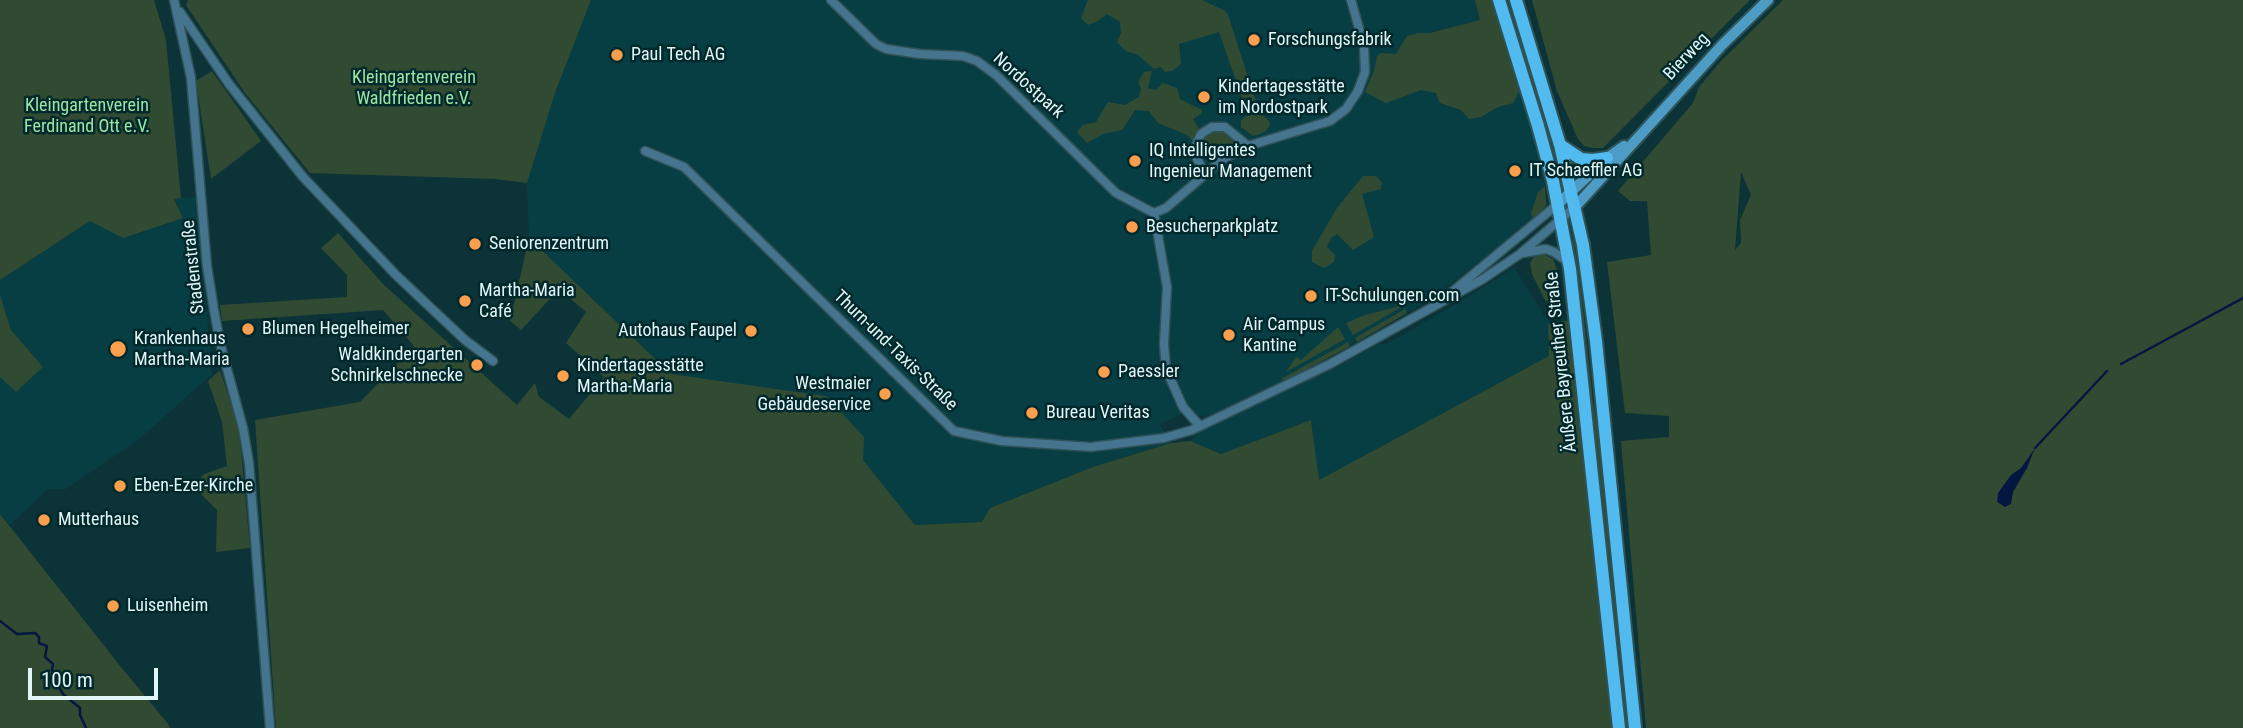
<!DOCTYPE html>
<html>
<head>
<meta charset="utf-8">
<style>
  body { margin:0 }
  #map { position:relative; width:2243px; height:728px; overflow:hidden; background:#0c3337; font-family:"Roboto Condensed",sans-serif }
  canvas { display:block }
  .scale { position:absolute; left:28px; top:668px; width:130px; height:32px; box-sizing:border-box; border:4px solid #e2f6f8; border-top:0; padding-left:9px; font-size:21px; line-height:24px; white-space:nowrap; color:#e2f6f8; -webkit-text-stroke:5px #01292c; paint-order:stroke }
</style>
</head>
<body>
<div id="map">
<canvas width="2243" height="728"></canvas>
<div class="scale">100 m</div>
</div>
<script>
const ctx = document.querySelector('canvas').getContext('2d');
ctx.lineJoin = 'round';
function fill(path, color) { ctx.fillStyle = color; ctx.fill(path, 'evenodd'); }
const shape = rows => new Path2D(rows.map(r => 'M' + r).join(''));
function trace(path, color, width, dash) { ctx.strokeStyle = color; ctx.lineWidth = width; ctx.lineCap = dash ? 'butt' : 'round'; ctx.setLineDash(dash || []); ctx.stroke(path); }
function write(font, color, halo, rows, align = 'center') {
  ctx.font = font + ' "Roboto Condensed",sans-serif'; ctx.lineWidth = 5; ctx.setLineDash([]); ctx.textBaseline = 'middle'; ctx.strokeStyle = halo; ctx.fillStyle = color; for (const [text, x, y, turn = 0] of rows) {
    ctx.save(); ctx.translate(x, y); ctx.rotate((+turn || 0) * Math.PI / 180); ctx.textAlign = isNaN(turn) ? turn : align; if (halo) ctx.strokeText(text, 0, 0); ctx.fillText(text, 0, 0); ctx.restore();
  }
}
const built = shape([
  [591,0,1494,0,1534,138,1544,180,1547,203,1544,209,1496,249,1435,296,1400,317,1306,369,1222,412,1207,416,1181,414,1160,425,1171,443,1093,467,990,508,982,522,915,525,863,460,826,396,671,374,529,238,527,183,555,93],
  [197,197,212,374,137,441,66,489,48,489,10,525,0,514,0,377,16,392,43,367,11,330,0,295,0,280,90,221,183,217,174,198],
  [1513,268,1515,269,1544,315,1548,315,1549,356,1319,480,1311,420,1221,454,1190,441,1201,430,1342,364,1379,344,1387,344,1474,293]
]);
const green = shape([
  [0,0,154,0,166,40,181,198,174,199,183,218,123,238,90,221,0,280],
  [188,0,591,0,555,93,527,183,495,179,310,173,245,93,186,5],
  [1088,0,1202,0,1225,11,1228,15,1259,111,1269,121,1270,126,1263,133,1253,136,1241,127,1241,120,1248,115,1219,32,1179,44,1181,64,1172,71,1165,72,1161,67,1154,69,1138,55,1126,51,1117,42,1121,33,1120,22,1107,14,1098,21,1088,25,1081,18],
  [1475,0,1493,0,1519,92,1513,103,1498,107,1481,117,1469,119,1461,110,1440,103,1436,93,1421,90,1386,103,1365,92,1374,71,1377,56,1380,53,1396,54,1407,36,1418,33,1430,33,1480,20],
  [1532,0,1750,0,1603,148,1592,148,1584,146,1578,139,1557,91],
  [1783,0,2243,0,2243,728,1646,728,1621,441,1669,437,1669,416,1625,413,1607,262,1651,255,1647,201,1630,201,1618,191,1693,103,1699,87,1721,61],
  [1741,172,1751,195,1740,220,1741,243,1735,250],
  [212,71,261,141,211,179,196,81],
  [1152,71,1148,88,1156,90,1163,83,1177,88,1180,99,1202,110,1201,114,1193,119,1199,129,1217,129,1229,132,1241,142,1210,159,1187,135,1158,123,1149,111,1135,110,1122,130,1103,134,1087,143,1077,132,1083,125,1096,122,1108,102,1125,105,1139,97,1141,88,1138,82,1144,72],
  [1363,176,1376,176,1382,183,1381,189,1362,194,1374,237,1353,250,1337,234,1331,238,1327,247,1335,255,1334,262,1324,268,1312,262,1312,251,1337,208],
  [1545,186,1546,206,1533,218,1531,214,1538,192],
  [338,233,383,284,517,405,535,383,539,397,569,419,604,377,566,343,586,312,559,289,521,330,510,321,529,238,671,374,826,396,864,437,863,460,915,525,982,522,990,508,1093,467,1171,443,1190,441,1221,454,1311,420,1319,480,1549,356,1548,324,1570,320,1613,728,276,728,255,420,360,402,414,346,383,310,222,321,220,305,347,297,347,275,321,248],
  [1574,240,1582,298,1593,401,1605,471,1631,728,1624,728,1581,314,1571,241],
  [1543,254,1553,259,1557,269,1560,301,1556,305,1550,304,1545,300,1532,274,1530,263,1534,257],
  [0,295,11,330,43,367,16,392,0,377],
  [1415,299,1353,335,1346,323,1365,315,1397,307,1396,302,1398,300],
  [1405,309,1407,313,1357,342,1355,338],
  [1338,327,1345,339,1286,372,1296,357,1301,360],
  [1348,342,1350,346,1285,381,1281,379],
  [220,370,239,428,250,548,216,552,217,510,193,486,204,474,227,466,222,422,208,381],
  [0,514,121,667,169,725,170,728,0,728]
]);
const water = shape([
  [2035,448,2027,468,2013,492,2011,504,2005,507,1997,502,1998,493,2011,475,2021,468]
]);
const stream = shape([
  [2121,364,2243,298],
  [2035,448,2107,371],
  [0,621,17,634,35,633,39,637,39,643,47,646,45,657,53,664,52,670,56,682,63,694,80,708,80,715,86,728]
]);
const street = shape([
  [174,0,191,78,207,266,214,310,220,343,243,428,249,463,270,728],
  [831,0,876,44,886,49,920,54,963,56,977,61,996,75,1116,193,1154,213,1166,208,1223,159,1248,146,1330,121,1346,109,1358,91,1365,72,1364,46,1351,0],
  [180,12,229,84,303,177,396,275,465,340,493,361],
  [645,151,684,167,954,431,1002,441,1091,447,1164,438,1192,430,1330,364,1483,279,1520,254,1576,206],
  [1205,173,1197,159,1196,145,1201,134,1212,127,1225,127,1248,146],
  [1154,213,1167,287,1164,344,1166,369,1183,407,1199,425],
  [1523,253,1546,249,1554,252,1568,262],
  [1447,296,1558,204]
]);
const secondary = shape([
  [1558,204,1607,158,1624,146],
  [1576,206,1722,45,1768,0]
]);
const primary = shape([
  [1499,0,1538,126,1553,181,1570,269,1619,728],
  [1516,0,1560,145,1583,245,1596,341,1635,728],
  [1560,145,1581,159,1593,160,1607,158]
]);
const markers = [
  [1254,40,7,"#f99f4d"],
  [617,55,7,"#f99f4d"],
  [1204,97,7,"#f99f4d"],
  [1135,161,7,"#f99f4d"],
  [1515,171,7,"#f99f4d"],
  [1132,227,7,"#f99f4d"],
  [475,244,7,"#f99f4d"],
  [1311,296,7,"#f99f4d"],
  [465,301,7,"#f99f4d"],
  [248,329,7,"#f99f4d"],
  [751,331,7,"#f99f4d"],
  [1229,335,7,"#f99f4d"],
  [118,349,9,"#f99f4d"],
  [477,365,7,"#f99f4d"],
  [1104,372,7,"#f99f4d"],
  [563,376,7,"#f99f4d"],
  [885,394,7,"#f99f4d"],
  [1032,413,7,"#f99f4d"],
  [120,486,7,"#f99f4d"],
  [44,520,7,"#f99f4d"],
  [113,606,7,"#f99f4d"]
];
const poiNames = [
  ["Forschungsfabrik",1268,40],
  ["Paul Tech AG",631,55],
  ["Kindertagesstätte",1218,87],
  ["im Nordostpark",1218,108],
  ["IQ Intelligentes",1149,151],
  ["Ingenieur Management",1149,172],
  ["IT Schaeffler AG",1529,171],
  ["Besucherparkplatz",1146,227],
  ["Seniorenzentrum",489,244],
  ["Martha-Maria",479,291],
  ["Café",479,312],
  ["IT-Schulungen.com",1325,296],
  ["Air Campus",1243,325],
  ["Kantine",1243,346],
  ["Blumen Hegelheimer",262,329],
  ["Autohaus Faupel",737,331,"right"],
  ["Krankenhaus",134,339],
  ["Martha-Maria",134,360],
  ["Waldkindergarten",463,355,"right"],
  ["Schnirkelschnecke",463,376,"right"],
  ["Kindertagesstätte",577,366],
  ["Martha-Maria",577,387],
  ["Paessler",1118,372],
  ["Westmaier",871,384,"right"],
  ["Gebäudeservice",871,405,"right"],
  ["Bureau Veritas",1046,413],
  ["Eben-Ezer-Kirche",134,486],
  ["Mutterhaus",58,520],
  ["Luisenheim",127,606]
];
const streetNames = [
  ["Bierweg",1687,57,-47],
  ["Nordostpark",1028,86,42],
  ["Stadenstraße",194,267,-96],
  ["Thurn-und-Taxis-Straße",895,351,44],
  ["Äußere Bayreuther Straße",1562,362,-96]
];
const parkNames = [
  ["Kleingartenverein",414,78],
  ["Waldfrieden e.V.",414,99],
  ["Kleingartenverein",87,106],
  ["Ferdinand Ott e.V.",87,127]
];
fill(built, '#073e43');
fill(green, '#314b33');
fill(water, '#041741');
trace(stream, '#041741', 2.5);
trace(street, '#2e5256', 11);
trace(secondary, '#2e5256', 14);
trace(primary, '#2e5256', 16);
trace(street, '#45748e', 8);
trace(secondary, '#4d9cc5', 10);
trace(primary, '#51bbf0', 12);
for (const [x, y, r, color] of markers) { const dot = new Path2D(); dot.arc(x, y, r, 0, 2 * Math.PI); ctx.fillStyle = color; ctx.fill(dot); trace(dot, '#01292c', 2.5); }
write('18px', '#e2f6f8', '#01292c', poiNames, 'left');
write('18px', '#e2f6f8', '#01292c', streetNames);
write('18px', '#9de5a4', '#01292c', parkNames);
</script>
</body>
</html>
